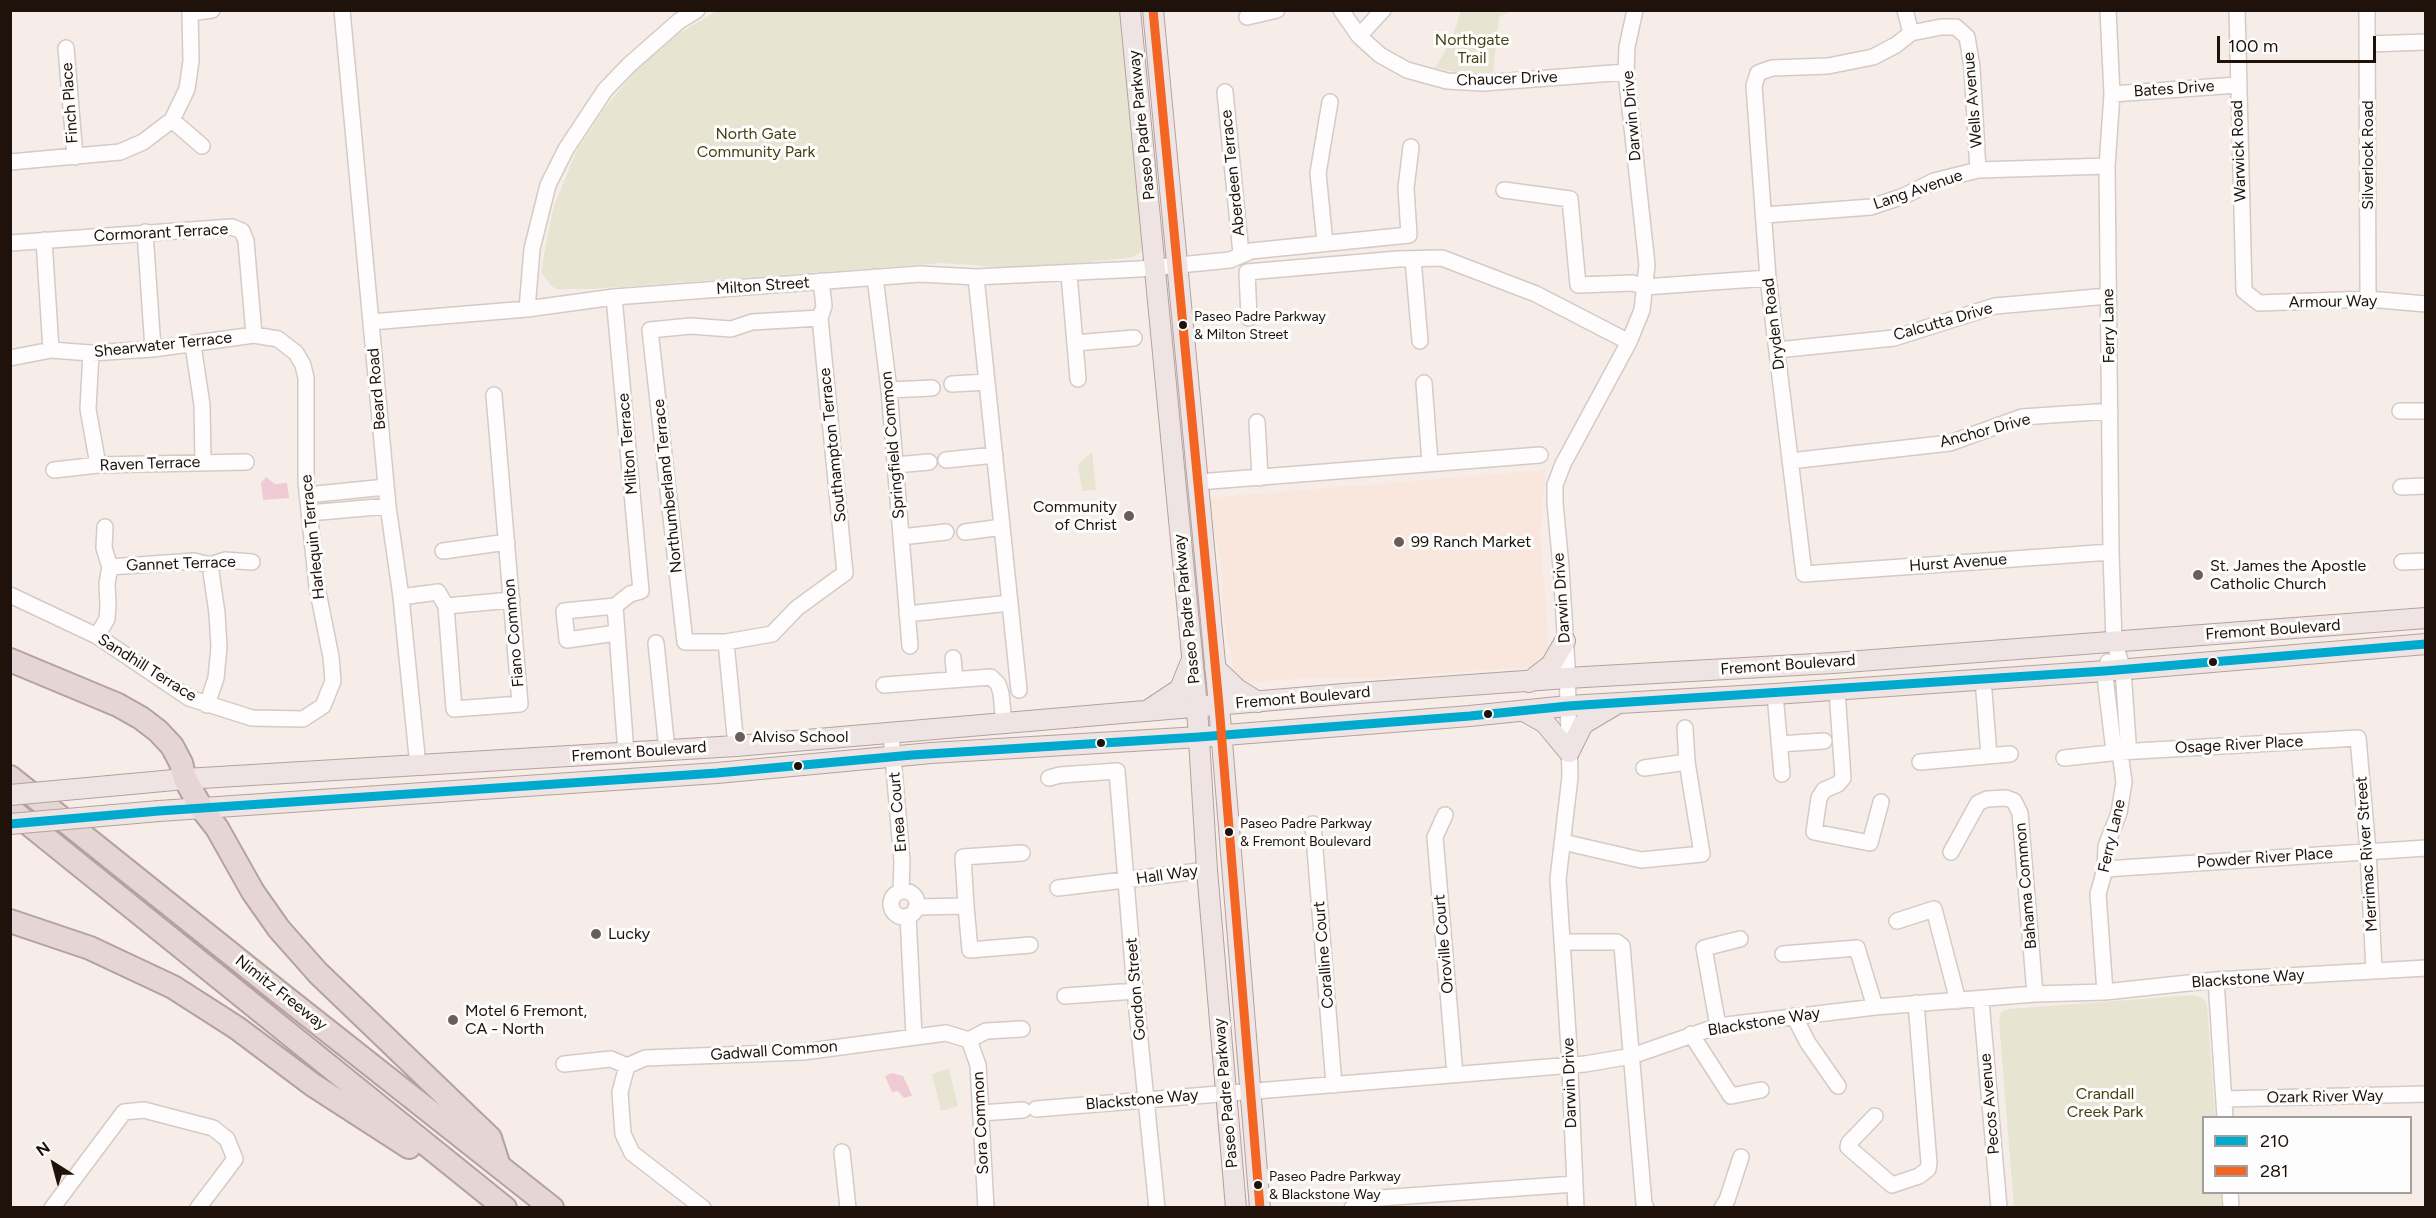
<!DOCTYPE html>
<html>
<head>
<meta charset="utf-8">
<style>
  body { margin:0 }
  #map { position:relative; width:2436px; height:1218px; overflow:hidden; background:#f6ede9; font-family:Figtree,sans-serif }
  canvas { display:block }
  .frame { position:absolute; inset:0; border:12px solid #1e120a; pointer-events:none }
  .legend { position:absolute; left:2202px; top:1116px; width:210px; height:78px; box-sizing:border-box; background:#fdfdfd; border:2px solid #a49f9c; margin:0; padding:8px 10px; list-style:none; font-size:18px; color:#1e120a }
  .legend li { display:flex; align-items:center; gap:12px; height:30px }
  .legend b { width:30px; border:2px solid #a49f9c }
  .north { position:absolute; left:24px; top:1134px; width:60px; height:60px; -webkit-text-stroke:4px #fdfdfd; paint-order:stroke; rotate:324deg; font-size:16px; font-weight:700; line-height:24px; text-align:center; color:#1e120a }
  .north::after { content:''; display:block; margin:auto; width:21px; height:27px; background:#1e120a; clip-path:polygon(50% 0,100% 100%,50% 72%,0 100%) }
  .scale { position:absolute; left:2217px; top:36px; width:159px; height:27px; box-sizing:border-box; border:3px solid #1e120a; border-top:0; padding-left:8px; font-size:18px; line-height:21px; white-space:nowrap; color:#1e120a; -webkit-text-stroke:4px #fdfdfd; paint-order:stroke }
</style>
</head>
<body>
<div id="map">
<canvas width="2436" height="1218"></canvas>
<div class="frame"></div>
<ul class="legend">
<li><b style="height:8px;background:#00a9ce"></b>210</li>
<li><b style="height:8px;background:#f26522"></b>281</li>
</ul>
<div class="north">N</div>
<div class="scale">100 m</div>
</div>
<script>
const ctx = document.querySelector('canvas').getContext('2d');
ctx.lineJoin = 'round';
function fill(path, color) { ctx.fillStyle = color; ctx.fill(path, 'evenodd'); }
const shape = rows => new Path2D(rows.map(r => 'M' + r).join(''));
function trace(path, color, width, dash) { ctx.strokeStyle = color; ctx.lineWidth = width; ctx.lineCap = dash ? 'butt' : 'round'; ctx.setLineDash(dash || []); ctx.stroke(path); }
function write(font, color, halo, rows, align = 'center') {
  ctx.font = font + ' Figtree,sans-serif'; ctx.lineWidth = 6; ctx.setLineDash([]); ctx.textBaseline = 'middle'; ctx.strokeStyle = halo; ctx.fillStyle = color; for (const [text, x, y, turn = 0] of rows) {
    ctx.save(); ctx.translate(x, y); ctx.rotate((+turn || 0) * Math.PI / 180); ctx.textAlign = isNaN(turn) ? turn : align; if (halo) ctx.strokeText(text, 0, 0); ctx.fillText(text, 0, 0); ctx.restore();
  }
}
const built = shape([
  [1546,470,1540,533,1549,650,1540,663,1533,667,1370,678,1311,678,1252,682,1245,682,1234,671,1223,616,1222,572,1208,498]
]);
const green = shape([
  [717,11,1126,11,1146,242,1140,253,1130,258,1066,264,1010,268,942,263,592,289,557,289,551,286,541,272,547,238,554,206,576,152,604,109,636,70,678,34],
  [1461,11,1511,11,1499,17,1493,73,1462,73,1435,68,1451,41],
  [1092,452,1096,490,1082,491,1078,465],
  [2195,995,2202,998,2207,1004,2215,1117,2204,1118,2204,1192,2221,1193,2222,1207,2014,1207,1999,1021,2001,1012,2009,1009],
  [949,1069,958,1106,941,1111,932,1074]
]);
const water = shape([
  [266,477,275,484,287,483,289,498,263,500,261,483],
  [892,1073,903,1076,912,1095,911,1096,904,1098,898,1091,892,1092,885,1076]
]);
const minor = shape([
  [342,10,388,506,401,597,418,766],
  [1341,10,1359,36,1380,55,1407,70,1447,81,1483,83,1626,72],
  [1905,10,1911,33],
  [2108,10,2112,94,2107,166,2111,552,2114,642,2123,669,2128,742,2120,752],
  [2237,10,2244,291,2259,303,2368,299,2426,304],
  [2367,10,2368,299],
  [190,13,212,10],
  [1247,17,1277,10],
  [1359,36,1383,10],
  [2368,44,2426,42],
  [66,48,75,157],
  [1225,92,1241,254],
  [2112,94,2237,85],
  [172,120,202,146],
  [10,162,120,152,143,142,172,120,187,89,191,61,190,10],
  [1978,170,1972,67,1967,37,1956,27,1941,27,1911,33,1896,45,1873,57,1828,66,1772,68,1758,73,1754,86,1768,278,1804,574,2111,552],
  [1504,190,1570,199,1578,285,1633,283,1645,287,1768,278],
  [1765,215,1871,207,1904,196,1934,181,1978,170,2107,166],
  [145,232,153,349],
  [44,240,51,350],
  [10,243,232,227,242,231,246,241,254,335],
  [1325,243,1318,173,1330,102],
  [1413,259,1420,341],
  [1069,274,1078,379],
  [875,277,889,390,910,646],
  [976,277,1019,690],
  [614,297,641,591,630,594,615,606,564,611,567,640,616,633],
  [527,309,532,249,548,185,566,149,605,90,629,65,679,21,697,10],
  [820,318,752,322,731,329,691,326,650,330,685,642,726,642,772,634,797,608,845,573,820,318,824,306,821,281],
  [1249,318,1247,272,1398,259,1442,258,1536,294,1629,342],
  [371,322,527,309,614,297,920,274,976,277,1139,269,1230,260,1251,251,1409,235,1406,188,1411,147],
  [1075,343,1134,338],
  [193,345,202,405,203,461],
  [1777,350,1894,338,1995,306,2108,296],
  [91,353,88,409,98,465],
  [10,358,51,350,91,353,153,349,254,335,278,339,296,353,303,365,306,378,306,482,317,587,331,657,333,681,323,706,303,719,252,718,189,698,97,636,10,595],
  [1424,383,1430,463],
  [952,384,987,382],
  [889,390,932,388],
  [2400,411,2426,411],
  [1257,422,1260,478],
  [946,460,995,455],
  [1790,461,1950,443,2022,417,2110,411],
  [895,465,929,462],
  [54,470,98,465,246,462],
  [1198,482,1540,455],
  [2401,487,2426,486],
  [307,495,386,487],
  [309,513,388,506],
  [965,532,1002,527],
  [901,537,946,532],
  [443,551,507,542],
  [2402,562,2426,561],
  [110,567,194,561,210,565,225,560,252,562],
  [401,597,438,592,446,606,512,600],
  [446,606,454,709,520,704,494,395],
  [615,606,626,753],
  [907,614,1010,603],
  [97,636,107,619,108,605,107,583,110,567,104,548,105,527],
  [726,642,736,746],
  [656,643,667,750],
  [953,658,955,679],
  [1983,679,1989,756],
  [884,685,991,677,998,684,1001,693,1004,724],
  [1837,690,1843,778,1838,784,1824,790,1819,798,1814,832,1870,843,1881,802],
  [1775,694,1782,774],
  [207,705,216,678,219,647,217,613,210,565],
  [891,734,902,861,901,891],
  [1779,744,1824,741],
  [2064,758,2120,752,2358,738,2368,851,2374,970],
  [1920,762,2010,754],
  [1644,768,1687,762],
  [1049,778,1060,775,1117,771,1135,991,1157,1208],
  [1445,815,1435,837,1455,1075],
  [1313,824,1334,1085],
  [1563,842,1641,860,1702,854,1687,762,1685,728],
  [1951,852,1978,803,1987,799,2006,798,2014,801,2020,813,2035,994],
  [1022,853,963,857,966,906,970,950,1030,945],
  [2105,869,2426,848],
  [1058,888,1207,870],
  '891 904a13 13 0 1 1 26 0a13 13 0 1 1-26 0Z',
  [916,907,966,906],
  [908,916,914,1036],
  [1897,921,1934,909,1958,1001],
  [1563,942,1617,942,1622,946,1644,1204,1646,1208],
  [1783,954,1857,948,1875,1007],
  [2216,980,2225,1118],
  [2105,992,2098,894,2105,869,2106,846,2119,813,2124,782,2120,752,2113,743,2106,685,2105,671,2108,662],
  [1065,996,1135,991],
  [1981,1000,1999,1208],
  [1794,1016,1808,1043,1838,1086],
  [1718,1026,1704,948,1740,939],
  [1691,1034,1731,1096,1761,1090],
  [969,1040,978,1065,986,1208],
  [969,1040,986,1031,1022,1029],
  [564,1064,611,1059,627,1066],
  [2224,1099,2426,1094],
  [1036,1109,1585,1064,1632,1056,1718,1026,1875,1007,2035,994,2105,992,2216,980,2426,968],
  [981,1113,1023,1110],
  [1875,1116,1849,1143,1848,1147,1892,1185,1919,1176,1928,1169,1929,1163,1916,1003],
  [842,1152,848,1208],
  [2230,1192,2231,1208],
  [52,1208,124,1112,144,1110,213,1128,227,1139,235,1159,198,1208],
  [703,1208,632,1153,623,1134,620,1092,627,1066,645,1058,803,1052,946,1033,969,1040],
  [1352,1208,1366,1199,1574,1184],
  [1576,1208,1569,1049,1558,879,1570,777,1567,666,1561,567,1555,503,1555,485,1563,464,1629,342,1642,310,1647,265,1626,72,1627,47,1635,10],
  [1722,1208,1727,1200,1741,1157]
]);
const major = shape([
  [1130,10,1197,707,1207,870,1236,1208],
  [1153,10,1219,705,1260,1208],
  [1215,668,1237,689,1258,702],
  [1529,682,1551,665,1565,641],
  [1150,709,1180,689,1190,664],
  [1524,711,1545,723,1569,752,1583,724,1615,705],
  [109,786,185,779,736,746,1344,694,1567,678,1833,663,2426,618],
  [159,811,717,773,931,753,1199,737,1470,716,1568,706,1775,694,2105,671,2426,644]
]);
const highway = shape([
  [10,660,118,705,141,718,158,731,172,746,181,763,185,779,202,809,217,828,253,892,279,929,318,973,490,1138,498,1163],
  [10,777,281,994,552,1208],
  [10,809,505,1208],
  [10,921,90,948,173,987,237,1028,313,1085,409,1147]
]);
const majorBridge = shape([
  [10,795,109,786],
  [10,824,159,811]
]);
const bus1 = shape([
  [10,824,159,811,717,773,912,755,1199,737,1470,716,1568,706,2105,671,2426,644]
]);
const bus2 = shape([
  [1153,10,1219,705,1260,1208]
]);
const markers = [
  [1183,325,5,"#1e120a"],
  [1129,516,6,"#6a5f58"],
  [1399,542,6,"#6a5f58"],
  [2198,575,6,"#6a5f58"],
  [2213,662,5,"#1e120a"],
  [1488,714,5,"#1e120a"],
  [740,737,6,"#6a5f58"],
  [1101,743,5,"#1e120a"],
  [798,766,5,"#1e120a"],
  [1229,832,5,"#1e120a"],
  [596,934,6,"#6a5f58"],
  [453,1020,6,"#6a5f58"],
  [1258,1185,5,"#1e120a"]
];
const busNames = [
  ["Paseo Padre Parkway",1194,317],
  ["& Milton Street",1194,335],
  ["Paseo Padre Parkway",1240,824],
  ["& Fremont Boulevard",1240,842],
  ["Paseo Padre Parkway",1269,1177],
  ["& Blackstone Way",1269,1195]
];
const parkNames = [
  ["Northgate",1472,40],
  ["Trail",1472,58],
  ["North Gate",756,134],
  ["Community Park",756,152],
  ["Crandall",2105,1094],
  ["Creek Park",2105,1112]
];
const streetNames = [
  ["Chaucer Drive",1507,79,-2],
  ["Bates Drive",2174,89,-4],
  ["Wells Avenue",1973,100,-95],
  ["Finch Place",70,103,-94],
  ["Darwin Drive",1632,116,-95],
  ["Paseo Padre Parkway",1142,125,-96],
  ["Warwick Road",2239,151,-92],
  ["Silverlock Road",2368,155,-90],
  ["Aberdeen Terrace",1233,173,-96],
  ["Lang Avenue",1918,190,-19],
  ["Cormorant Terrace",161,233,-3],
  ["Milton Street",763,286,-4],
  ["Armour Way",2333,302,-1],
  ["Calcutta Drive",1943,322,-16],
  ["Dryden Road",1774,324,-97],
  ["Ferry Lane",2109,326,-91],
  ["Shearwater Terrace",163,345,-6],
  ["Beard Road",377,389,-95],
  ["Anchor Drive",1985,431,-15],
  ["Milton Terrace",628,444,-95],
  ["Southampton Terrace",833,445,-96],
  ["Springfield Common",893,445,-95],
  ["Raven Terrace",150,464,-2],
  ["Northumberland Terrace",668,486,-96],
  ["Harlequin Terrace",313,537,-96],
  ["Hurst Avenue",1958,563,-4],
  ["Gannet Terrace",181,564,-2],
  ["Darwin Drive",1562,598,-94],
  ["Paseo Padre Parkway",1187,609,-96],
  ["Fremont Boulevard",2273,630,-4],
  ["Fiano Common",514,633,-95],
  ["Fremont Boulevard",1788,665,-4],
  ["Sandhill Terrace",147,668,32],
  ["Fremont Boulevard",1303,698,-5],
  ["Osage River Place",2239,745,-3],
  ["Fremont Boulevard",639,752,-4],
  ["Enea Court",898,812,-95],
  ["Ferry Lane",2112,836,-77],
  ["Merrimac River Street",2367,854,-94],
  ["Powder River Place",2265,858,-4],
  ["Hall Way",1167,875,-8],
  ["Bahama Common",2026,886,-95],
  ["Oroville Court",1444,944,-95],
  ["Coralline Court",1324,955,-95],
  ["Blackstone Way",2248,979,-4],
  ["Gordon Street",1136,989,-95],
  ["Nimitz Freeway",281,993,38],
  ["Blackstone Way",1764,1022,-9],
  ["Gadwall Common",774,1051,-4],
  ["Darwin Drive",1570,1083,-92],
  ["Paseo Padre Parkway",1226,1093,-95],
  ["Ozark River Way",2325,1097,-1],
  ["Blackstone Way",1142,1100,-5],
  ["Pecos Avenue",1990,1104,-95],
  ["Sora Common",981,1123,-93]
];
const poiNames = [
  ["Community",1117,507,"right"],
  ["of Christ",1117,525,"right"],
  ["99 Ranch Market",1411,542],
  ["St. James the Apostle",2210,566],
  ["Catholic Church",2210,584],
  ["Alviso School",752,737],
  ["Lucky",608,934],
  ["Motel 6 Fremont,",465,1011],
  ["CA - North",465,1029]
];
fill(built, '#f9e6dc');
fill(green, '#e7e4d2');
fill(water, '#eecbd5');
trace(minor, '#d5cac5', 18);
trace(major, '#b5a19e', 22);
trace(highway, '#b5a19e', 26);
trace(minor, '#fefcfc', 15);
trace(major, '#efe4e4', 20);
trace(highway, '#e6d5d5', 22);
trace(majorBridge, '#b5a19e', 22, []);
trace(majorBridge, '#efe4e4', 20);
trace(bus1, '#00a9ce', 9);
trace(bus2, '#f26522', 9);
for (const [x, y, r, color] of markers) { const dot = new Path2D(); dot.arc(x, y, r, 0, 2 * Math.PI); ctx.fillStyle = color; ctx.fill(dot); trace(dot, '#fdfdfd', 2); }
write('14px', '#1e120a', '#fdfdfd', busNames, 'left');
write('16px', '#444310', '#fdfdfd', parkNames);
write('16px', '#1e120a', '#fdfdfd', streetNames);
write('16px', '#1e120a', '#fdfdfd', poiNames, 'left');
</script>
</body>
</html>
